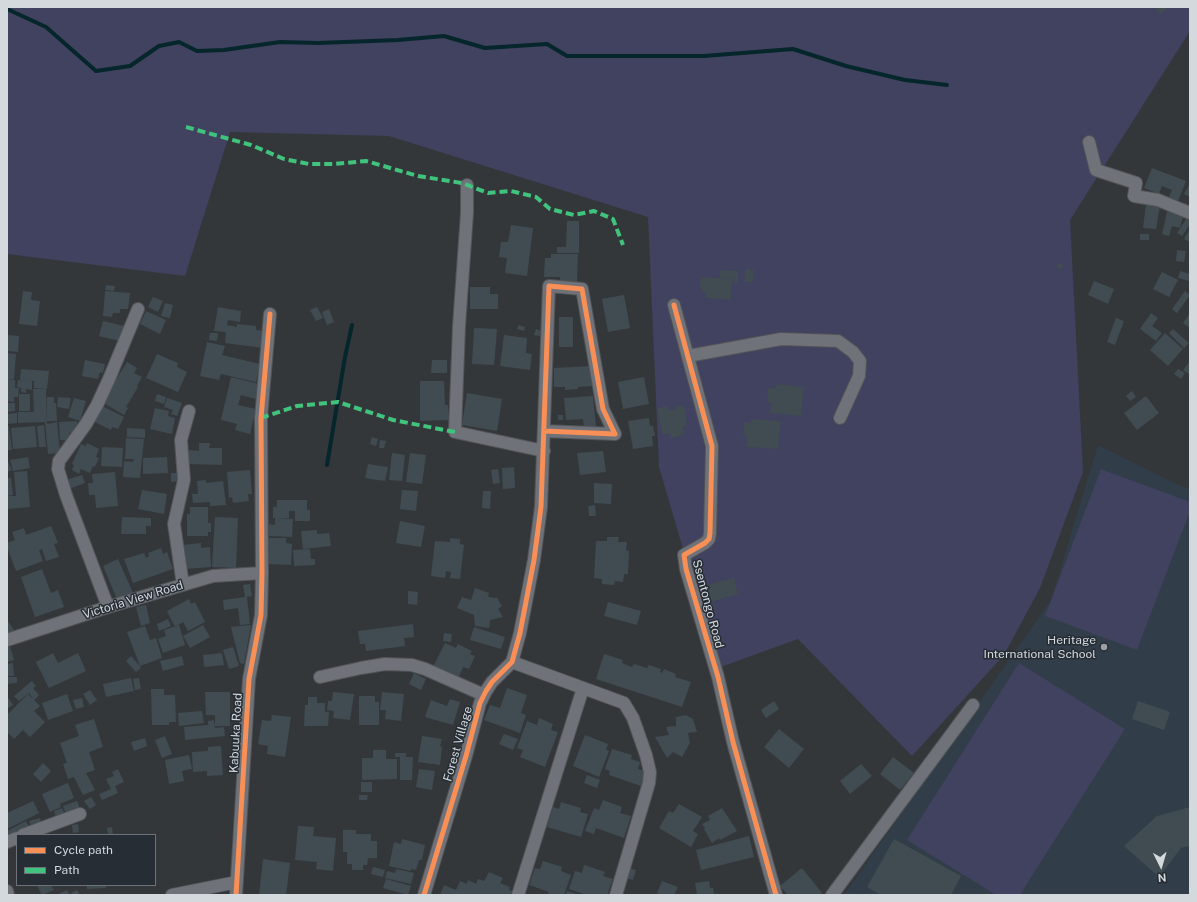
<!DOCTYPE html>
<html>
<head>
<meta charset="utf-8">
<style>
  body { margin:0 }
  #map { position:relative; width:1197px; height:902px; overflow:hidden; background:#34373a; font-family:"Public Sans",sans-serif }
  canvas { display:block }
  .frame { position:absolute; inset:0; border:8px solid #d4d9de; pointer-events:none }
  .legend { position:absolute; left:16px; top:834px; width:140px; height:52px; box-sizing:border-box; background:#262d34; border:1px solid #6c7278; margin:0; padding:5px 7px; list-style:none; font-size:12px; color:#d4d9de }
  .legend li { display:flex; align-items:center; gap:8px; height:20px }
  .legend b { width:20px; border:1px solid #6c7278 }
  .north { position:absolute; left:1141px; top:846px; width:40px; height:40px; -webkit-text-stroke:3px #262d34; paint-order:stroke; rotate:175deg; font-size:11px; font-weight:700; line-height:16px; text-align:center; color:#d4d9de }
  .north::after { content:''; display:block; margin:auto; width:14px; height:18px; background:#d4d9de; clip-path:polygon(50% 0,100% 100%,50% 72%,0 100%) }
</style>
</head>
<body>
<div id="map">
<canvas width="1197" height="902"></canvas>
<div class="frame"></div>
<ul class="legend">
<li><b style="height:5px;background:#f78f57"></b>Cycle path</li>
<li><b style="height:5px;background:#40c37c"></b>Path</li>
</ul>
<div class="north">N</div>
</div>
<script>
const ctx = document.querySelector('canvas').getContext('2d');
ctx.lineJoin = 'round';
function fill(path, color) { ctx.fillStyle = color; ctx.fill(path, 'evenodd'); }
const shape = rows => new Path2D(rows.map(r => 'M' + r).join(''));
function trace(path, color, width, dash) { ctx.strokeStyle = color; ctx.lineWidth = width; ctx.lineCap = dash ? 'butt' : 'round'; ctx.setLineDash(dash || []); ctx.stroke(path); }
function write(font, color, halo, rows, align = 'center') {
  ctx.font = font + ' "Public Sans",sans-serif'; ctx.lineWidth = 3; ctx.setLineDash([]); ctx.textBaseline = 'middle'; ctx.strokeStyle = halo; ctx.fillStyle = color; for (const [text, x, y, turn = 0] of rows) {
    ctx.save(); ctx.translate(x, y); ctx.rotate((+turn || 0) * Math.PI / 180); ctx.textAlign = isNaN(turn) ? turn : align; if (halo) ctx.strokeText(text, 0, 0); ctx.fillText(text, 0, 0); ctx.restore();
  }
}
const built = shape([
  [1098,445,1181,486,1190,489,1190,895,844,895,1051,600]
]);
const green = shape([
  [7,7,1190,7,1190,31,1070,220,1083,472,1040,588,1004,655,912,756,798,639,718,668,659,467,648,217,389,136,230,132,185,276,7,254],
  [1101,469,1190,502,1190,511,1137,650,1045,616],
  [1019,663,1125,729,1020,895,996,895,907,840]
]);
const stream = shape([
  [7,9,46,27,96,71,130,66,159,46,179,42,197,51,224,50,280,42,318,43,398,40,444,36,485,48,547,44,567,56,704,56,793,49,846,66,905,80,947,85],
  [327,465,345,357,352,325]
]);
const building = shape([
  [1155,7,1169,7,1160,14],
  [1152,168,1186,181,1178,201,1169,197,1172,190,1162,186,1159,194,1144,188],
  [1190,183,1190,197,1184,194],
  [1146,204,1160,206,1156,229,1143,228],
  [1168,208,1184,212,1180,228,1172,226,1169,236,1162,234],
  [1188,216,1190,218,1190,224,1182,236,1177,233],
  [567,221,579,221,579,253,557,253,557,247,566,247],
  [511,225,533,228,527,276,505,273,507,258,499,257,501,242,508,242],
  [1190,229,1190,242,1184,239],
  [1140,234,1149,234,1149,240,1140,240],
  [1177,250,1186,251,1184,262,1176,261],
  [551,254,578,254,577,282,560,282,560,277,544,277,545,258,551,258],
  [1059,262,1063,265,1061,270,1056,267],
  [745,269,754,270,753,282,744,282],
  [720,270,738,271,738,283,733,283,733,278,720,278],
  [1180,271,1190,274,1189,281,1178,278],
  [1162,272,1178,280,1169,297,1153,289],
  [701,277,732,279,731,300,706,298,706,292,702,291,702,288,700,287],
  [1094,281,1114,289,1108,304,1088,295],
  [106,285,115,286,114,291,105,290],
  [470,287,490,287,490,294,498,294,498,309,470,309],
  [23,291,32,292,31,300,40,301,37,326,19,324],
  [105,291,130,293,128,309,120,309,120,313,113,313,112,317,103,316],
  [1185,291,1190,295,1177,313,1172,309],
  [624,295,630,328,608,332,602,299],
  [153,297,163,301,158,312,148,307],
  [165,303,173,305,170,318,161,316],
  [218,307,241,311,240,322,228,320,227,325,237,327,237,324,256,326,256,330,265,331,263,348,225,343,226,332,214,331],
  [317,307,323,318,316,321,310,310],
  [329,309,334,322,327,325,322,312],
  [146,311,166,320,160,334,140,324],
  [1151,313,1158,318,1152,326,1162,333,1156,341,1140,329],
  [1190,313,1190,328,1183,323],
  [559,317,573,317,573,347,559,347],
  [1116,318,1124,321,1115,345,1107,342],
  [103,321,124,326,120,341,99,336],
  [519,325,525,327,524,331,517,329],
  [474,328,497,329,494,365,472,364],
  [536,329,541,331,540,336,534,335],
  [1173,329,1189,343,1184,348,1169,333],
  [210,333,218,333,217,341,209,340],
  [1165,333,1183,349,1168,366,1150,350],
  [7,335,19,336,18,352,7,351],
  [504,335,527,338,526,353,532,354,530,370,500,366],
  [207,342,225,346,222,355,260,364,256,382,221,374,219,380,200,376],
  [7,353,16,354,14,379,7,379],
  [157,354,178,363,177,367,187,372,178,392,146,378],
  [85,360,105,364,103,373,100,372,98,379,82,376],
  [432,360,447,360,447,373,431,373],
  [1190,361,1190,375,1183,370],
  [127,362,137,368,134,373,142,377,137,386,138,387,126,407,128,408,124,415,102,402],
  [591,366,592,386,578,387,578,389,565,390,565,387,554,387,554,368],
  [21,369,49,371,47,389,34,388,34,381,20,380],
  [1178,369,1185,373,1181,379,1174,374],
  [231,377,259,384,256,399,241,395,238,405,256,409,250,434,235,430,237,424,221,420],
  [644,377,649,404,623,409,618,382],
  [7,379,15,380,15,388,19,388,18,397,14,397,14,402,7,401],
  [18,380,32,381,32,390,26,389,26,393,21,392,21,388,17,387],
  [420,381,444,381,445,405,448,405,449,420,420,421],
  [776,384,804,387,801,416,770,413,771,403,767,402,768,388,776,389],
  [33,389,46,389,47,424,57,422,60,453,48,454,45,422,18,423,18,412,34,412],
  [1132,391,1136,397,1130,401,1126,396],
  [467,393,502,399,497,431,462,425],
  [19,394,30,394,30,411,19,411],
  [157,394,166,397,164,404,155,401],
  [593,396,596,427,584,428,583,419,566,420,564,398],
  [1146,396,1159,413,1137,430,1124,413],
  [47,397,54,397,54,403,56,403,57,421,47,421],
  [58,397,71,398,69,409,57,407],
  [74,398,86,401,80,421,68,417],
  [167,398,182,403,177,416,171,414,173,410,164,407],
  [7,403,15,403,15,411,7,412],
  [684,405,687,425,683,426,684,435,671,438,670,433,662,434,657,408,668,406,669,410,676,409,675,406],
  [102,406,124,417,118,429,112,427,111,430,95,422],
  [155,408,169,411,168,416,175,418,172,434,150,429],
  [17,413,17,423,7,424,7,414],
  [558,415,563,415,563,420,558,420],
  [649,418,650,426,653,426,655,436,652,436,653,446,633,449,628,421],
  [751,419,781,421,778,449,746,447,747,437,743,436,744,422,751,423],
  [77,421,78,432,69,433,70,440,60,440,59,422],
  [44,425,46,447,39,447,37,426],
  [7,426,9,426,12,450,7,450],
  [35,426,37,447,13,449,11,428],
  [127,428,145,429,145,438,127,437],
  [372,437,378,439,376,446,370,444],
  [126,438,144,439,140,478,123,477,124,461,133,462,134,459,125,459],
  [380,440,386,441,384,448,379,448],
  [87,443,99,449,96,457,99,458,95,467,93,466,90,473,81,469,79,474,72,470,74,465,72,464,81,444,86,446],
  [199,443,210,443,209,448,222,448,222,465,189,464,189,450,199,451],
  [102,447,123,448,122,467,101,466],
  [603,451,606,472,580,475,577,453],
  [392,453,405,455,402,481,389,480],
  [410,453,426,455,422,484,406,482],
  [28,457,30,468,13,471,10,460],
  [167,457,168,473,143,474,143,458],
  [7,459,12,470,7,472],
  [368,464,388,467,385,481,365,478],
  [514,467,515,488,503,489,502,468],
  [498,469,500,483,493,484,491,470],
  [250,470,252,494,248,494,249,501,233,503,232,497,229,498,227,472],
  [27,471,30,507,7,509,7,496,16,496,14,472],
  [115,472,118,506,96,508,95,495,89,495,88,483,93,483,92,474],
  [171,473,179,473,179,481,171,482],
  [82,475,85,483,69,489,66,480],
  [7,478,11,478,13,495,7,496],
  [206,480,206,483,223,481,226,505,210,506,210,502,193,503,192,494,198,494,197,481],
  [594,483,612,484,611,504,594,503],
  [142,490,167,494,164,514,138,509],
  [402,490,418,491,416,511,400,509],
  [483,491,491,491,490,509,482,508],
  [277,500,307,500,307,510,310,510,310,521,295,521,295,511,289,511,289,518,278,518,293,519,292,537,269,536,269,524,275,525,275,518,273,518,273,507,277,507],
  [595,505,596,516,589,516,588,506],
  [190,507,208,507,208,523,211,523,211,532,208,532,208,536,187,536,187,514,190,514],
  [122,517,151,518,151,526,146,526,146,534,121,534],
  [215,517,238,518,236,568,212,567],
  [400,521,425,526,421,547,396,543],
  [51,526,58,543,54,544,59,557,46,561,42,549,39,550,43,561,16,571,7,547,7,543,15,540,12,532,24,528,26,535],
  [317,530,317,534,329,533,331,546,303,549,301,531],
  [607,537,619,537,618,542,627,542,626,550,629,551,628,574,624,574,623,582,615,581,614,585,602,584,602,579,594,578,596,541,607,541],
  [269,538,286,538,286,543,292,544,291,565,267,564],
  [450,538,460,539,460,544,464,545,460,579,450,578,451,572,446,571,445,578,431,576,435,541,450,542],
  [201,543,201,548,210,547,211,567,185,569,183,545],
  [161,548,163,554,167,552,173,569,133,583,124,559,144,553,146,558,149,556,148,553],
  [310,549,311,559,315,559,315,565,294,566,293,550],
  [118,559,133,593,117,599,103,566],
  [42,569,51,593,58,590,64,607,35,617,21,577],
  [734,578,738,594,707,603,702,586],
  [250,584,252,596,247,597,250,624,240,625,238,608,224,610,223,600,245,597,243,585],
  [475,588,489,593,488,597,497,598,502,606,498,609,503,617,490,620,489,628,475,626,474,615,457,608,462,597,471,600],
  [408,591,418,592,417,605,408,604],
  [189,599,191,604,195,602,205,622,188,631,183,622,175,627,167,611],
  [608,602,641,611,637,625,604,616],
  [146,605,150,623,141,626,136,607],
  [168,619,171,626,159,631,157,624],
  [7,620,14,630,7,635],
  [413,624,414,637,404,638,405,646,366,651,365,644,360,644,358,631],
  [179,625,185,645,163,653,158,639,166,636,164,630],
  [203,625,210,637,190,648,183,636],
  [251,625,244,664,240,663,231,627],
  [145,626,150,640,156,638,162,658,140,666,141,668,136,672,126,661,131,656,140,666,127,632],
  [474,627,505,637,501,649,470,640],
  [444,633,452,634,451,642,443,641],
  [445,643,456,648,458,644,472,651,470,654,475,656,469,669,463,667,458,679,433,667],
  [10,646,14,660,7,662,7,647],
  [233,647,239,666,229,669,223,650],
  [53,653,58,663,78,653,86,671,49,688,36,662],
  [222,653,224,665,204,667,203,655],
  [604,654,623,660,622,663,632,667,634,664,647,668,649,665,661,669,660,672,662,673,664,669,676,674,675,677,691,682,682,707,596,679],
  [182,656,184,665,163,671,160,661],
  [13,663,14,676,7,676,7,664],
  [414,673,426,679,421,690,409,684],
  [7,677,17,677,17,683,7,684],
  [131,678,134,691,106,697,103,684],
  [139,678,141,689,135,690,133,679],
  [32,681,36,686,33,688,39,695,34,700,29,693,19,701,14,696],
  [507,688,527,695,521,713,526,715,520,733,484,720,490,705,500,708],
  [151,689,164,689,164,695,175,695,176,722,169,722,169,725,152,725],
  [90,690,97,700,90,705,83,694],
  [205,692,230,692,230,726,215,726,215,715,206,715],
  [333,692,354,694,350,720,333,718,334,711,327,710,328,701,332,701],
  [382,692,404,694,401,721,385,719,386,710,380,710],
  [28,694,40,706,34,711,45,722,30,737,23,730,14,739,7,732,7,715],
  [67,694,73,711,48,720,42,703],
  [7,696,13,705,7,709],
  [359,696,375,696,375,702,379,702,379,725,359,725],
  [308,697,317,697,317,703,325,703,325,712,329,712,328,726,304,726,305,705,308,705],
  [82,698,84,707,76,709,73,700],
  [450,699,460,702,453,725,425,717,431,700,447,706],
  [774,701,779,709,766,718,761,710],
  [1138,701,1170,712,1164,730,1132,719],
  [202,711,204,723,179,726,178,713],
  [272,715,291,717,285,757,267,754,268,746,258,744,262,720,271,721],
  [686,715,693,719,697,732,688,733,690,743,682,757,673,752,667,758,655,737,669,735,666,727,676,726,676,717],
  [539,718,553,724,551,730,558,732,545,767,520,757,523,750,517,748,527,721,537,725],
  [94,719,103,747,89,752,95,770,86,773,95,790,83,795,74,777,68,779,63,764,67,763,60,743,79,736,75,725],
  [214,720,215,729,215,728,224,727,225,736,185,740,184,727,208,725,208,721],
  [779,729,804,749,789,768,764,747],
  [504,734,518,739,513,750,499,744],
  [585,735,608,744,606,750,609,751,599,777,573,766],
  [165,736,172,754,162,758,155,740],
  [422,736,442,739,440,746,442,747,440,765,418,762],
  [145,738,147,746,134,751,131,742],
  [221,746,223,775,207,776,207,771,193,772,192,752,208,751,208,747],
  [612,749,632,755,631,759,640,762,638,769,646,771,641,786,609,775,610,771,605,769],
  [373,750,386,750,386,759,397,759,397,779,362,780,362,758,373,758],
  [395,753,406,753,406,757,413,757,412,780,400,780,400,757,395,757],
  [189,755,192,769,182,771,184,781,169,784,165,760],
  [893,757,914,773,900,790,880,774],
  [43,763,51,771,41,782,33,774],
  [861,764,872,776,850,794,840,781],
  [118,769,124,782,115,786,118,793,102,800,99,794,111,789,106,779,114,776,112,772],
  [419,769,435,771,432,790,416,787],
  [587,775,600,780,597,788,584,783],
  [361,782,372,782,372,792,361,792],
  [68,783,74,798,60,804,61,807,50,812,42,794],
  [359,795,368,795,367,800,359,800],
  [91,797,96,805,90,809,84,801],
  [603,800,622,807,620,813,631,816,624,838,596,828,594,834,585,831,594,808,599,810],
  [33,801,39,813,7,829,7,813],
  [77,801,81,811,67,817,63,806],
  [561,802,581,808,580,812,588,814,581,837,547,827,553,807,559,809],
  [679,804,702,817,693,831,698,834,691,847,659,828,669,811,673,813],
  [1190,807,1190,846,1181,848,1159,877,1124,846,1157,816],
  [62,808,66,817,57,821,54,811],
  [722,808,737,831,720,840,719,838,712,843,704,829,705,828,702,824,710,820,708,816],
  [40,818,42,825,32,828,29,821],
  [26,821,30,828,10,838,7,831],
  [78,824,79,832,73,833,72,825],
  [298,826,314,827,313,836,336,838,333,871,316,869,317,862,295,860],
  [112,827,113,835,108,835,107,828],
  [343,830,356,830,356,834,371,834,371,841,377,841,377,858,368,858,367,865,363,865,363,870,352,870,352,864,347,864,347,852,343,852],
  [749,836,754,857,701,870,696,850],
  [402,839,425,845,422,860,419,860,416,870,411,869,411,871,389,866,394,842,401,844],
  [894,839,961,876,951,895,881,895,867,887],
  [263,859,290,863,286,895,259,895],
  [543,861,562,867,561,871,571,875,564,895,547,895,549,892,529,885,535,868,540,869],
  [584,865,605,872,603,876,613,879,607,895,587,895,569,889,575,871,582,873],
  [373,867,385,870,383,877,371,874],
  [628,868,636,870,633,880,625,878],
  [802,868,822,893,819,895,788,895,780,886],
  [396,869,414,873,411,884,385,878,387,871,395,873],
  [489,872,503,878,500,883,510,887,509,890,512,891,510,895,440,895,444,885,456,890,460,881,467,884,468,880,476,884,478,879,484,881],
  [386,879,411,886,408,895,383,888],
  [662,881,678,887,674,895,663,895,657,893],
  [709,881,710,888,713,888,714,895,697,895,695,883],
  [37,885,51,885,54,890,42,895],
  [87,885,105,885,106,888,87,889],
  [67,890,70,895,57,895],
  [77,890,80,895,72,895,71,893],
  [567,891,579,895,566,895]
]);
const minor = shape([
  [1089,142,1096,170,1136,183,1134,196,1158,200,1190,213],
  [467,185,467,213,459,326,455,432,544,451],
  [674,305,712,446,710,533,709,539,705,543,684,555,686,569,718,677,733,742,776,895],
  [688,356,781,339,838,341,853,352,860,361,859,376,840,418],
  [183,585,174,524,184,480,181,440,189,411],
  [108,607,66,495,58,469,59,461,86,424,97,405,109,379,138,309],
  [7,640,108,607,213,576,262,573],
  [512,662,624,703,633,718,646,755,650,772,649,783,616,895],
  [320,677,361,668,385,664,412,665,425,669,484,695],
  [23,835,80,814],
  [7,842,17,838],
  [7,891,8,895],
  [172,895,237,882],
  [236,895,249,679,261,615,262,573,261,418,270,314],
  [424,895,466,756,480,703,486,691,492,682,512,662,520,633,534,560,541,507,549,286,582,289,603,409,615,434,544,431],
  [518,895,583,688],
  [832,895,973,705]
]);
const quiet = shape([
  [186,127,251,145,284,159,309,164,334,164,366,161,418,176,462,183,488,193,511,191,536,197,550,209,574,215,594,211,613,219,623,245],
  [261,418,297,406,338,402,393,420,455,432]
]);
const cycleway = shape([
  [674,305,712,446,710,533,709,539,705,543,684,555,686,569,718,677,733,742,776,895],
  [236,895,249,679,261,615,262,573,261,418,270,314],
  [424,895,466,756,480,703,486,691,492,682,512,662,520,633,534,560,541,507,549,286,582,289,603,409,615,434,544,431]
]);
const markers = [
  [1104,647,4,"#9ca0a5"]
];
const streetNames = [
  ["Victoria View Road",133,600,-17],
  ["Ssentongo Road",708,604,75],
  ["Kabuuka Road",236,733,-87],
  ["Forest Village",458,744,-74]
];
const poiNames = [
  ["Heritage",1096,640],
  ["International School",1096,654]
];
fill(built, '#313d48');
fill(green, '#414160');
trace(stream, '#05262b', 4);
fill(building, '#404c52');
trace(minor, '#525457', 14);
trace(minor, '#707279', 12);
trace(quiet, '#40c37c', 4, [8, 4]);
trace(cycleway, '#f78f57', 5);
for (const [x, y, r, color] of markers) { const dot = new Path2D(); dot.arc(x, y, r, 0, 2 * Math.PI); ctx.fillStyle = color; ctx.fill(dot); trace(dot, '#262d34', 1.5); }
write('12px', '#d4d9de', '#262d34', streetNames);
write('12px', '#d4d9de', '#262d34', poiNames, 'right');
</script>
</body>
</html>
